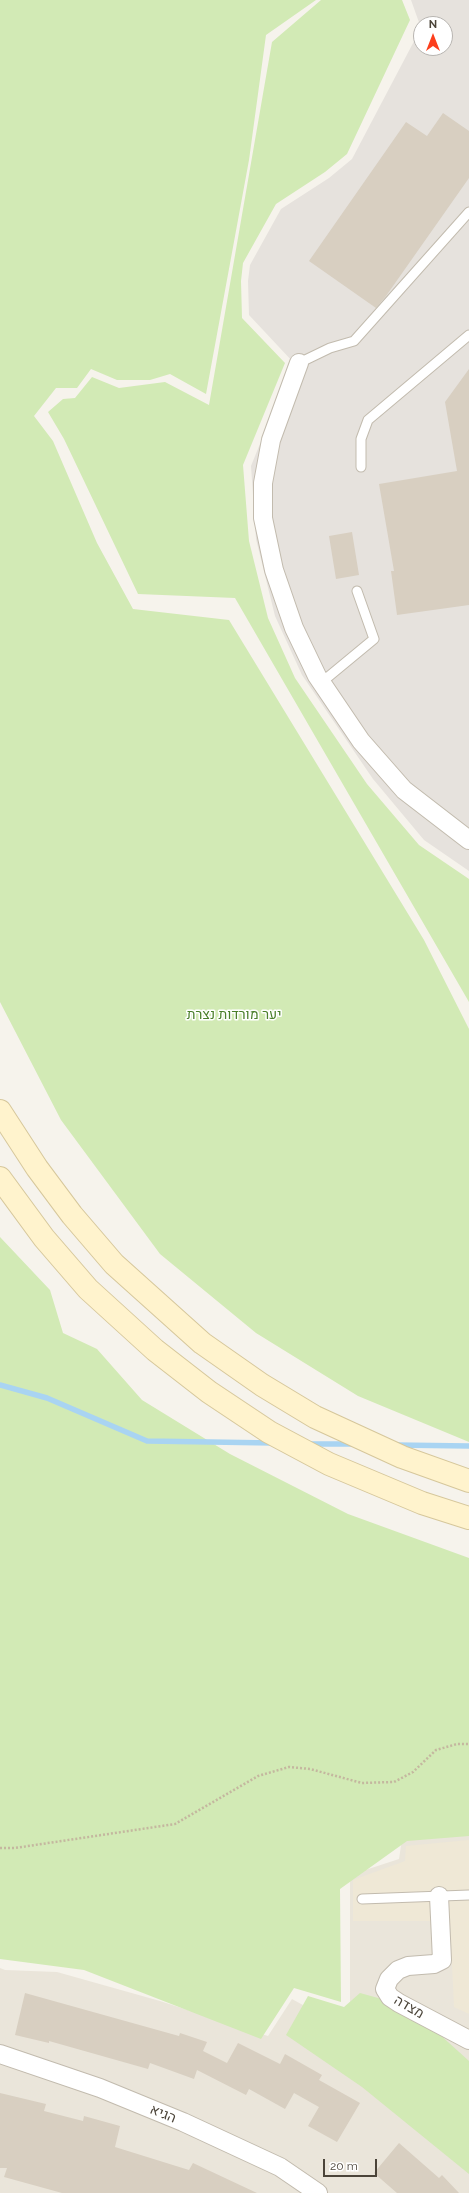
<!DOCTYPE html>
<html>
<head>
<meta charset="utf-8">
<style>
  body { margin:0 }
  #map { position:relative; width:469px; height:2193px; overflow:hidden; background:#f6f3ec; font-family:Raleway,sans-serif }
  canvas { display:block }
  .north { position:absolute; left:413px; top:16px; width:40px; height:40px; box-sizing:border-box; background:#fff; border:1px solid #b7b4b0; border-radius:50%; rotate:0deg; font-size:11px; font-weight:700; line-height:16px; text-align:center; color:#4b4439 }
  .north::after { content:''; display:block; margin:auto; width:14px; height:18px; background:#fc3f1d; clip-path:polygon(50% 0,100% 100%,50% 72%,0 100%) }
  .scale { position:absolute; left:323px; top:2159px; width:54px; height:18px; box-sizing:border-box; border:2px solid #4b4439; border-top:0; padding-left:5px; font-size:12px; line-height:14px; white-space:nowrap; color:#4b4439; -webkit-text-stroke:3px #fff; paint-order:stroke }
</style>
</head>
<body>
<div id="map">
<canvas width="469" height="2193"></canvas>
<div class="north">N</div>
<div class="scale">20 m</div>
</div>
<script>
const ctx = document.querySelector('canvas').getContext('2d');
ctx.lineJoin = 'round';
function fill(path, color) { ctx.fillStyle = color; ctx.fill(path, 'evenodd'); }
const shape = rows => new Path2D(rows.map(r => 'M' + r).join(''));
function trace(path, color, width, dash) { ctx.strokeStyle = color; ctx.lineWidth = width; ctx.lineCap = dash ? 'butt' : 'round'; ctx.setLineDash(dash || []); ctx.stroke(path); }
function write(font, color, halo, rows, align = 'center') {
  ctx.font = font + ' Raleway,Heebo,sans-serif'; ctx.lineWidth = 3; ctx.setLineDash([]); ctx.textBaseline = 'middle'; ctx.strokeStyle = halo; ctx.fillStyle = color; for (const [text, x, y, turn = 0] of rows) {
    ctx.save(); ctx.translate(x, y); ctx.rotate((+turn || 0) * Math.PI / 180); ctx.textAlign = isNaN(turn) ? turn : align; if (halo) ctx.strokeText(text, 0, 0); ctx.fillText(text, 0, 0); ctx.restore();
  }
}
const residential = shape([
  [469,1833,469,2193,0,2193,0,1968,5,1970,57,1972,160,2001,268,2036,292,1999,350,2031,350,1875,399,1859,402,1839]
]);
const industrial = shape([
  [411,0,469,0,469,871,424,840,373,779,302,675,275,616,256,539,251,466,293,362,249,315,248,281,250,265,281,209,329,178,352,159,421,28],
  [421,24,445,24,445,48,421,48]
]);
const education = shape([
  [469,1840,469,2014,454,2007,450,1921,353,1921,353,1880,405,1861,406,1846]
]);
const green = shape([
  [0,0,316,0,266,35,249,160,206,394,170,374,150,380,117,380,91,369,77,388,56,388,34,416,53,441,97,543,133,609,229,620,424,940,469,1029,469,1442,358,1396,256,1333,160,1254,61,1120,0,1002],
  [321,0,402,0,410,20,347,154,325,172,276,204,243,263,241,281,242,318,285,363,243,465,249,541,268,618,295,678,367,784,419,845,469,879,469,1002,235,598,138,594,64,439,48,412,63,399,75,398,92,377,119,388,165,382,209,405,272,42],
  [0,1237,50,1290,63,1333,97,1349,142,1400,230,1454,348,1514,469,1558,469,1836,407,1841,340,1889,341,2002,294,1988,261,2039,84,1970,0,1959],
  [360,1993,389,2001,427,2023,469,2061,469,2174,362,2087,286,2035,308,1996,344,2007]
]);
const stream = shape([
  [0,1385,47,1398,147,1441,273,1443],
  [307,1444,355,1444],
  [395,1445,469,1446]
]);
const building = shape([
  [443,113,469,131,469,178,386,296,376,308,309,261,406,122,427,136],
  [469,369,469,605,397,615,391,571,394,571,379,484,457,471,445,402],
  [352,532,359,575,336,579,329,536],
  [25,1993,179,2036,180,2033,207,2042,203,2051,227,2063,238,2043,280,2064,285,2054,322,2075,319,2080,360,2103,337,2142,308,2126,319,2107,294,2093,285,2109,249,2089,246,2095,197,2070,194,2079,150,2063,148,2069,49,2041,49,2043,15,2035],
  [0,2093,46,2104,44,2111,83,2121,84,2116,120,2126,115,2147,189,2170,193,2163,257,2193,62,2193,4,2177,7,2168,0,2168],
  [399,2143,439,2178,442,2175,459,2193,397,2193,374,2173]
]);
const path = shape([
  [0,1848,15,1848,175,1824,258,1776,289,1767,310,1769,362,1783,394,1782,413,1772,436,1750,457,1744,469,1744]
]);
const lane = shape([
  [299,363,330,348,354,341,469,212],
  [361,467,361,439,368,420,469,335],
  [322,682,374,639,357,591],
  [362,1899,469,1895]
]);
const street = shape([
  [299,363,271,440,263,483,263,518,274,570,294,628,317,676,361,741,404,790,469,840],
  [439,1896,442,1960,434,1964,408,1966,398,1970,389,1979,385,1989,390,1997,399,2003,469,2040],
  [0,2054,100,2088,183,2122,280,2167,318,2193]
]);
const secondary = shape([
  [0,1111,37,1168,72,1215,114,1264,202,1343,262,1385,315,1417,402,1457,469,1481],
  [0,1178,44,1238,88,1289,155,1350,209,1392,269,1432,329,1464,422,1503,469,1518]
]);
const parkNames = [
  ["יער מורדות נצרת",234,1015]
];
const streetNames = [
  ["מצדה",409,2007,30],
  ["הגיא",163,2114,22]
];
fill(residential, '#eae5da');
fill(industrial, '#e6e2dd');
fill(education, '#efe8d6');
fill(green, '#d2eab5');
trace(stream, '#a9d4f2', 5.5);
fill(building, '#d8cfc1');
trace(lane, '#c2bbae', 11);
trace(street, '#c2bbae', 20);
trace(secondary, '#d6c79b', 24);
trace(path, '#c4b79f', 2.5, [2, 2]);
trace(lane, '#fff', 9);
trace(street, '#fff', 18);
trace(secondary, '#fff3cd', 22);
write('14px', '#4a7f2a', '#fff', parkNames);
write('14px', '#4b4439', '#fff', streetNames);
</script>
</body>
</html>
